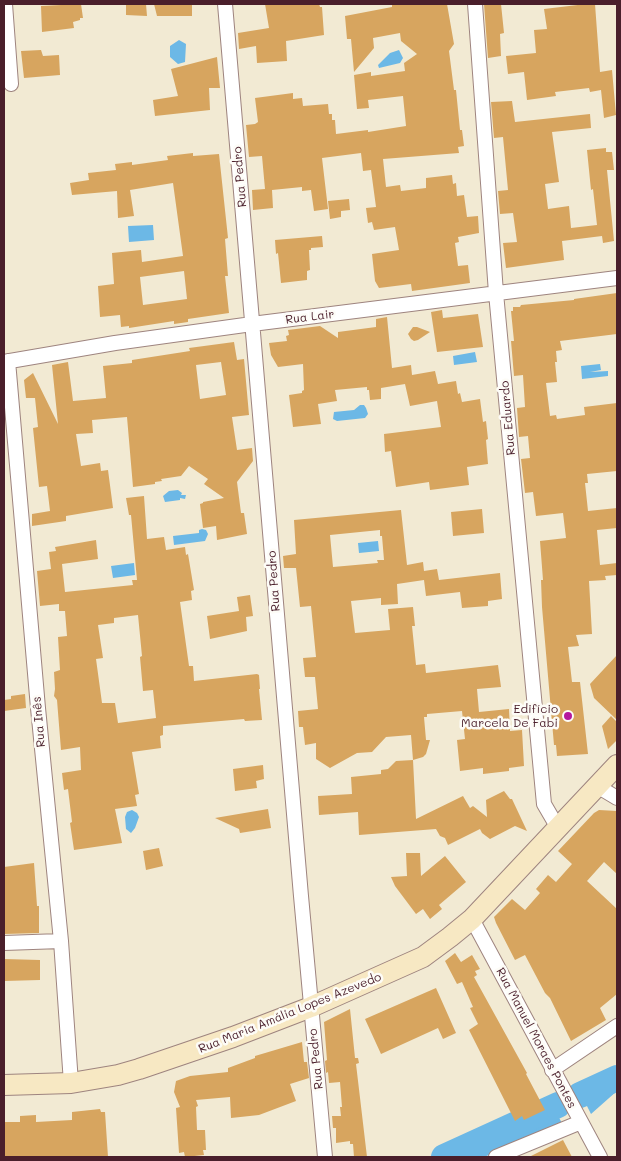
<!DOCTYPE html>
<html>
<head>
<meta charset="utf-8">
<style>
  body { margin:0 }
  #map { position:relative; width:621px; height:1161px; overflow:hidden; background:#f2ead3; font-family:Mali,sans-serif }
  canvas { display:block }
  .frame { position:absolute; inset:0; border:5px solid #4a1f2b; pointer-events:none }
</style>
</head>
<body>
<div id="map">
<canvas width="621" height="1161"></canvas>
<div class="frame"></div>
</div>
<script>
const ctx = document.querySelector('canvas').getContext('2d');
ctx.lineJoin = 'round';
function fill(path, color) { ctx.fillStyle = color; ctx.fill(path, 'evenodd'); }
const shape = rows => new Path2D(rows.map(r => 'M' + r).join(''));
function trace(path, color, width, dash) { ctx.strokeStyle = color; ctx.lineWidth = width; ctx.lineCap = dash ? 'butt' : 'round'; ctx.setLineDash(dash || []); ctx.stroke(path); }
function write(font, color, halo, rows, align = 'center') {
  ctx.font = font + ' Mali,sans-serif'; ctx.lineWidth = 5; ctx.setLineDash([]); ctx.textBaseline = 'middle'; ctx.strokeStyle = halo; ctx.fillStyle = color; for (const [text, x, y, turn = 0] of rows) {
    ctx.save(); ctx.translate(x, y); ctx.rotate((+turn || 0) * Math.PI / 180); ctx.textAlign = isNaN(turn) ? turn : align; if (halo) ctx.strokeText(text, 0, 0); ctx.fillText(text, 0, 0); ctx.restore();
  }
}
const water = shape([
  [179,40,186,44,185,62,178,64,170,57,170,46],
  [399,50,403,58,400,63,379,68,378,65,390,53],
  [153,225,154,240,129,242,128,226],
  [475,352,477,362,454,365,453,356],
  [600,364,601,370,590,372,608,371,608,376,582,379,581,366],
  [360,405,364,405,366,408,368,414,365,418,337,421,333,419,334,412,354,410],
  [178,490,182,493,181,495,186,495,185,499,180,498,180,500,165,502,163,496,169,491],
  [202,529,206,530,208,534,205,541,174,545,173,536,199,533,199,530],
  [378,541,379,551,359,553,358,543],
  [134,563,135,575,113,578,111,566],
  [132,810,137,813,139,817,135,828,131,833,126,829,125,817,127,812],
  [617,1067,617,1091,591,1114,585,1102],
  [557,1114,563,1125,484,1157,449,1157]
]);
const river = shape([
  [580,1095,617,1078],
  [444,1157,558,1105]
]);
const building = shape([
  [81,4,83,18,80,18,80,20,73,22,74,28,42,32,41,6],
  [126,4,146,4,147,16,126,15],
  [154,4,192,4,192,16,157,16],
  [265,4,319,4,320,7,322,7,324,35,286,41,287,61,257,63,256,46,239,49,238,33,269,28],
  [392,4,447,4,454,44,449,51,454,90,456,90,460,130,462,130,464,146,458,147,459,153,383,159,386,187,400,185,401,191,426,188,426,178,452,175,453,184,456,183,457,196,464,195,467,217,478,216,479,233,458,237,459,242,455,243,458,266,468,265,470,283,412,291,411,284,379,288,375,281,372,254,399,250,395,227,374,230,372,222,368,223,366,208,376,207,371,170,363,171,361,153,322,158,328,209,314,211,311,190,302,191,302,187,272,190,273,208,253,210,252,190,265,189,262,156,249,157,246,125,255,124,258,122,255,98,293,93,293,99,302,98,303,106,328,104,329,114,332,114,332,120,335,120,336,134,368,130,368,132,406,126,403,96,368,100,369,108,357,109,354,75,371,72,371,76,405,71,404,63,417,54,401,41,400,33,373,38,374,48,354,72,351,39,347,39,345,16,392,7],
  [484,4,501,4,504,33,500,34,501,56,488,58],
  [586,4,595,4,600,72,612,70,616,115,604,118,601,90,590,92,589,88,555,92,556,96,527,100,524,72,508,74,506,56,536,53,534,30,547,29,544,9],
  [41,50,43,56,59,55,60,75,24,78,21,51],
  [217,57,220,88,209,88,210,110,155,116,153,100,178,96,171,69],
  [512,101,515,122,590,114,591,128,552,132,559,182,545,184,548,209,569,206,571,228,597,225,593,189,591,190,587,150,606,148,606,152,612,152,614,170,607,170,614,241,603,243,602,236,562,241,564,260,506,268,503,243,517,242,513,213,500,214,498,191,508,190,503,137,494,138,491,102],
  [193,153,193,156,219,154,228,238,225,239,228,276,225,276,229,313,188,319,188,322,174,324,174,321,129,328,129,326,121,327,120,315,100,317,98,286,114,284,112,253,141,250,142,262,183,256,173,183,130,190,134,216,118,218,117,191,72,195,70,183,89,180,88,173,116,170,115,164,132,162,132,165,168,160,167,156],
  [184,271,187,299,143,305,140,277],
  [349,199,350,210,341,211,341,217,330,219,328,201],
  [322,236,323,247,311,248,311,250,309,250,310,270,307,271,307,280,281,283,278,253,276,254,275,240],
  [617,293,617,334,560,341,562,350,556,351,557,362,555,362,557,382,546,383,550,416,556,415,557,419,585,415,584,407,617,403,617,471,587,474,588,483,585,483,588,511,617,508,617,528,597,530,600,565,617,563,617,575,605,576,606,580,589,581,592,634,576,635,579,646,568,647,572,682,580,682,588,754,557,756,556,745,554,745,542,607,541,580,543,580,540,541,566,538,563,513,536,516,533,492,525,493,521,459,530,458,528,436,519,437,517,408,525,407,523,375,514,376,511,341,514,341,511,311,513,311,513,307,520,307,521,305,574,300,574,299],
  [442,310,443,318,478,314,483,347,437,352,431,312],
  [387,317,392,368,411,365,412,375,435,371,438,384,456,381,458,394,460,393,462,402,480,399,483,422,486,421,488,439,486,440,488,464,467,467,469,485,430,490,429,482,396,487,391,451,385,452,384,434,441,427,437,401,410,406,405,384,381,388,381,399,370,400,369,390,367,390,367,387,335,390,337,401,318,404,321,424,293,427,289,395,302,393,302,391,304,390,303,364,278,367,271,355,269,343,287,341,286,336,289,335,288,330,320,326,338,338,338,332,376,327,376,319],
  [413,327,417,327,430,332,418,340,414,341,411,339,408,334],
  [234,342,237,360,244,359,249,415,232,417,237,450,252,448,253,461,237,482,241,513,244,513,247,534,217,540,216,526,203,528,200,504,203,503,203,502,224,498,204,484,208,479,189,466,181,476,161,479,162,481,155,482,155,484,133,487,127,417,92,420,93,433,76,434,81,466,100,463,101,471,108,470,113,508,66,516,66,521,32,526,32,514,50,511,47,486,39,487,33,428,38,427,35,398,26,398,24,380,33,373,58,424,52,365,68,362,73,401,106,398,103,366,132,363,132,360,190,351,189,348],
  [221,362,226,395,200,399,196,365],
  [144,496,147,539,164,537,166,550,185,547,186,555,188,554,194,590,191,591,192,600,180,602,189,666,193,666,194,681,257,674,259,675,260,689,259,689,262,720,245,721,244,719,163,726,163,735,160,736,161,748,132,752,139,794,135,795,137,806,115,809,122,843,74,850,70,823,72,822,68,789,64,790,62,773,81,770,80,747,61,750,57,700,54,696,55,689,54,672,60,670,58,637,67,636,65,611,59,611,59,604,40,606,37,571,51,569,49,552,56,551,55,547,96,540,98,559,62,564,65,592,133,585,132,580,137,580,131,515,129,515,126,498],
  [138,615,142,656,140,657,143,691,153,690,156,718,118,723,115,703,102,703,96,659,103,658,98,625,114,623,114,618],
  [482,509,484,533,453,536,451,512],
  [401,510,407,565,423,562,424,571,437,569,439,580,500,573,502,599,488,601,488,606,462,608,460,592,426,596,424,580,397,584,398,604,381,605,381,598,351,601,355,633,390,630,388,609,413,607,415,626,412,626,416,665,425,664,426,673,498,665,501,687,477,689,479,712,509,709,510,731,522,730,524,766,509,768,509,771,483,774,483,768,460,771,457,740,465,739,462,711,427,714,427,717,424,717,426,740,430,740,426,754,423,757,413,760,411,735,386,737,372,752,357,753,330,768,316,759,316,743,305,745,303,727,299,727,298,711,318,709,315,677,305,677,303,658,316,657,311,606,300,607,296,568,284,568,283,556,296,554,294,520],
  [380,530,380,536,382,536,384,560,377,560,378,563,333,567,330,535],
  [250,595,253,616,246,617,247,631,210,639,207,616,239,611,237,597],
  [617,655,617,720,594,698,590,684],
  [25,694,26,708,4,711,4,700,11,699,11,696],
  [611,716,617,722,617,740,608,749,602,726],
  [413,760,416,819,463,796,470,808,473,806,487,817,486,800,504,791,510,799,512,799,527,831,515,826,490,839,482,833,480,829,448,845,445,838,440,836,436,829,359,835,358,812,319,815,318,796,352,794,351,777,381,774,381,770,388,769,396,761],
  [263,765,264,779,256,781,257,788,235,791,233,769],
  [268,809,271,828,240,833,239,829,215,818],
  [599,810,617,811,617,874,604,862,587,881,617,909,617,994,600,1008,606,1020,571,1041,550,998,545,993,525,955,515,960,496,923,494,917,512,899,525,910,540,893,536,889,548,875,556,882,572,864,558,851,594,813],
  [159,848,163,866,146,870,143,851],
  [406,853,420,853,421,876,445,856,466,882,439,905,442,909,430,919,423,909,416,914,395,886,391,877,407,876],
  [34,863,37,906,39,906,39,933,4,934,4,867],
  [455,953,461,962,472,955,480,969,475,971,477,975,474,977,527,1073,526,1074,545,1110,524,1120,522,1116,515,1121,469,1030,478,1024,470,1008,473,1007,462,982,457,984,445,961],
  [4,959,40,960,40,980,4,981],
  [436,988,456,1033,443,1039,438,1028,381,1054,365,1019],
  [350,1009,355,1058,358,1058,359,1063,356,1064,367,1157,354,1157,353,1144,350,1144,350,1141,336,1143,336,1128,333,1128,332,1116,341,1116,340,1107,342,1107,340,1082,329,1083,328,1072,326,1073,325,1061,327,1060,324,1022],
  [302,1042,304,1062,307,1062,309,1078,290,1084,296,1101,259,1115,231,1118,230,1097,196,1100,198,1106,196,1107,197,1130,205,1130,206,1150,203,1150,204,1155,185,1157,184,1152,179,1153,176,1108,180,1107,174,1092,176,1081,190,1076,228,1072,228,1068,255,1058,255,1056],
  [100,1109,101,1112,105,1112,108,1157,4,1157,4,1122,20,1122,20,1116,36,1115,36,1122,72,1120,72,1112],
  [563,1140,572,1157,529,1157]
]);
const minor = shape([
  [5,4,11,84],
  [225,4,301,896,325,1157],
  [475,4,496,293,544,804,558,828],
  [8,361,38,708,61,941,71,1083],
  [4,362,115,343,252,324,617,278],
  [597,786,617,798],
  [472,919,600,1157],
  [4,943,61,941],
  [552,1070,617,1026],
  [496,1157,581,1122]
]);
const secondary = shape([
  [4,1085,71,1083,118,1075,139,1069,233,1037,311,1007,423,957,450,937,472,919,617,765]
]);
const markers = [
  [568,716,5,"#b5179e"]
];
const streetNames = [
  ["Rua Pedro",240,177,-95],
  ["Rua Lair",310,317,-7],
  ["Rua Eduardo",508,418,-95],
  ["Rua Pedro",274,581,-94],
  ["Rua Inês",39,722,-95],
  ["Rua Maria Amália Lopes Azevedo",290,1013,-22],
  ["Rua Manuel Moraes Pontes",536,1038,62],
  ["Rua Pedro",316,1059,-96]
];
const poiNames = [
  ["Edifício",558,709],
  ["Marcela De Fabi",558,723]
];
fill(water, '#6cb8e6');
trace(river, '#6cb8e6', 26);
fill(building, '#d7a55f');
trace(minor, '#9e847f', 16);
trace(secondary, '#9e847f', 22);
trace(minor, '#fff', 14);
trace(secondary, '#f7e8c3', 20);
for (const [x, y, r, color] of markers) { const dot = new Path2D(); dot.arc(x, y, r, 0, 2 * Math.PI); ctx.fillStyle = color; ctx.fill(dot); trace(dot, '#fdfcf7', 2); }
write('12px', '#4a1f2b', '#fdfcf7', streetNames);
write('12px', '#4a1f2b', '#fdfcf7', poiNames, 'right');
</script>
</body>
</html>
